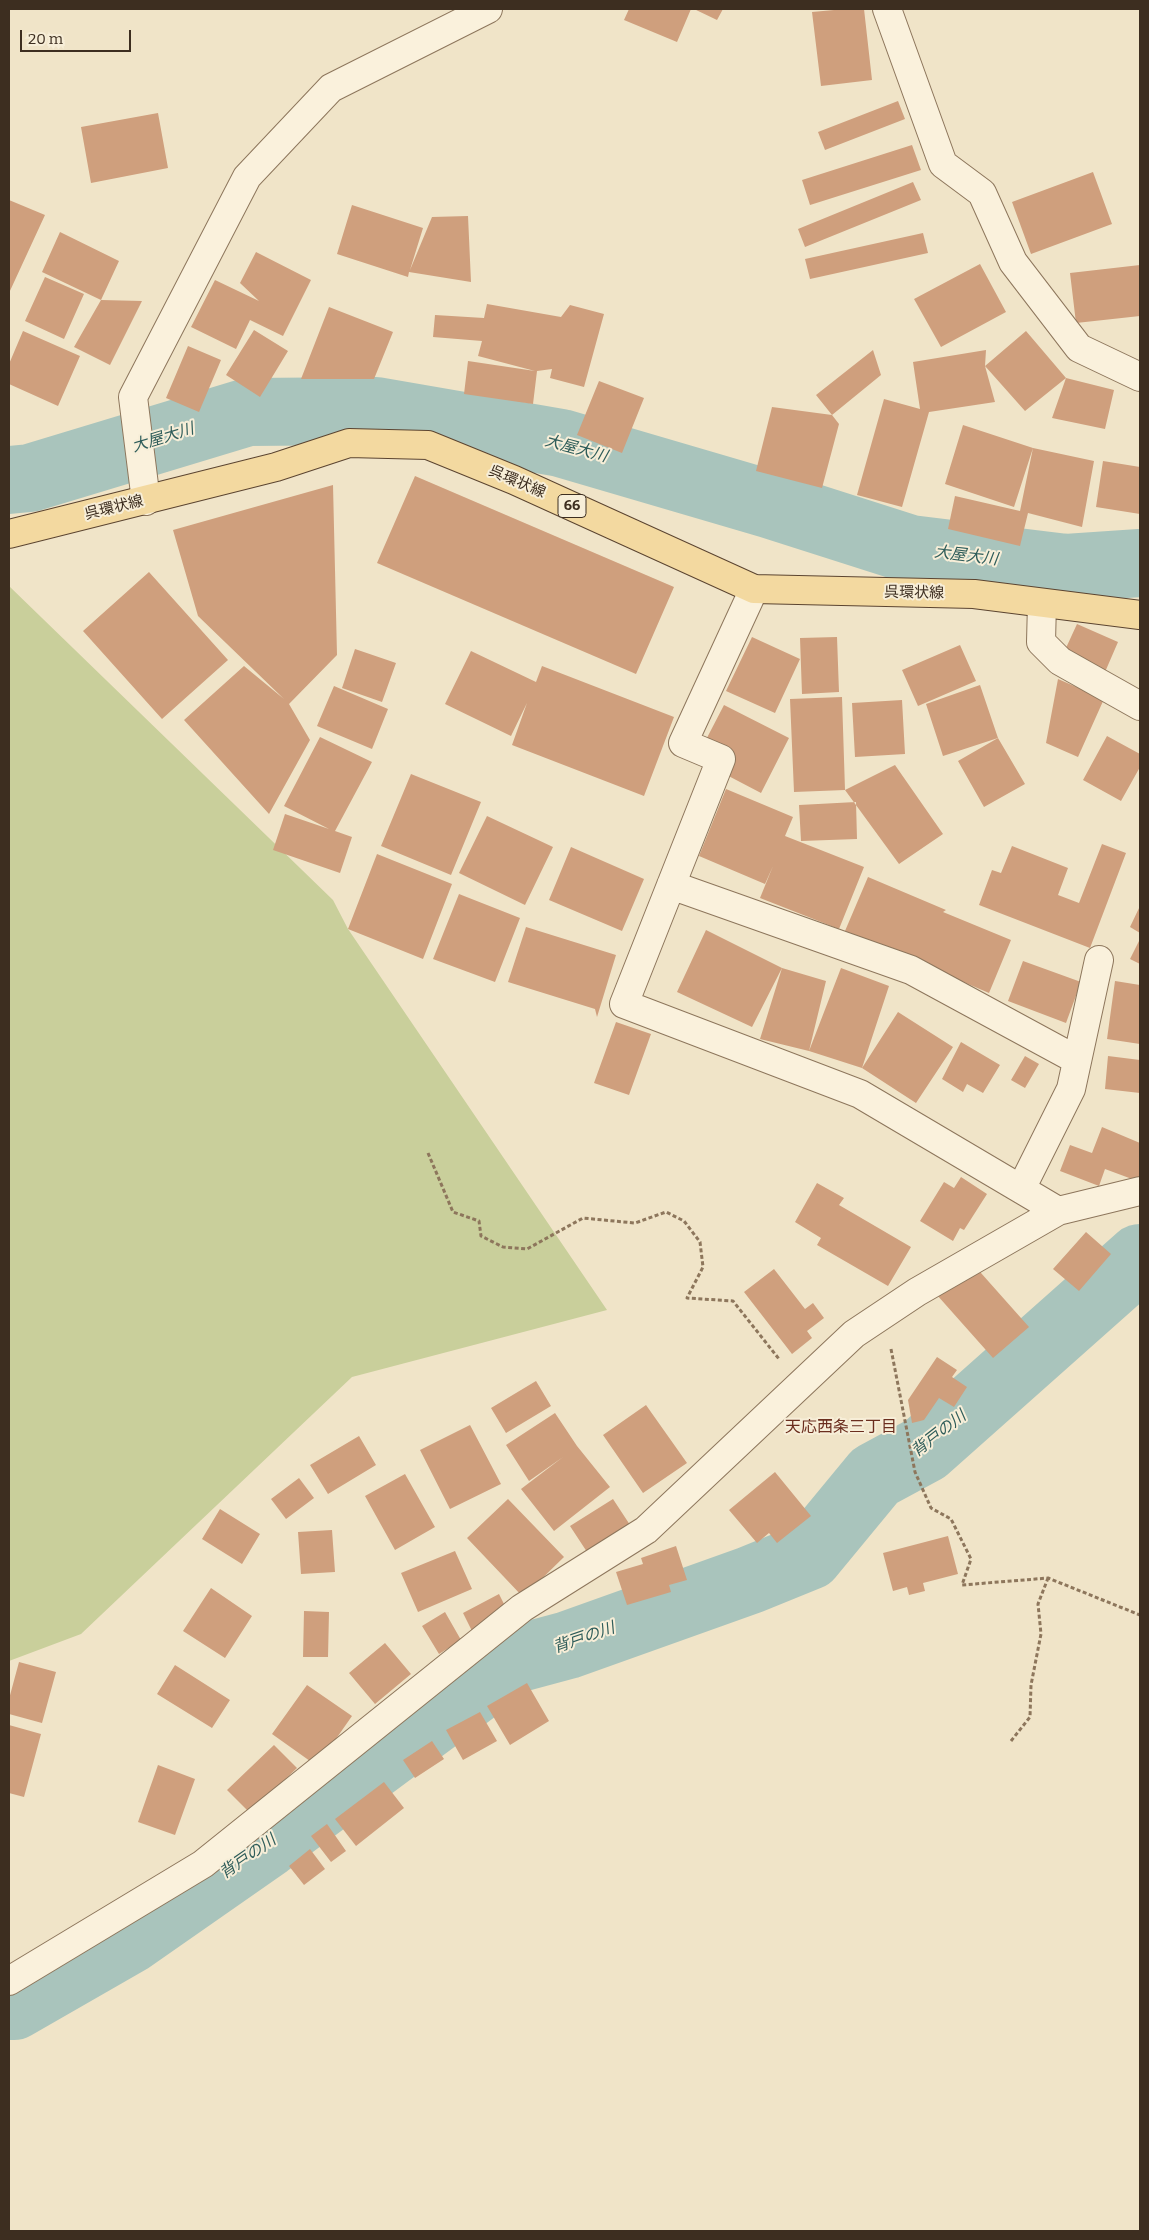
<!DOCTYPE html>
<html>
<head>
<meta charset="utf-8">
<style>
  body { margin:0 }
  #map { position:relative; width:1149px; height:2240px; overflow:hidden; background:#f0e4c8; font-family:Bitter,serif }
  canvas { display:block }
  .frame { position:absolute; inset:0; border:10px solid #3d2e20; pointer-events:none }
  .scale { position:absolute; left:20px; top:30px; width:111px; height:22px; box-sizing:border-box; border:2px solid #3d2e20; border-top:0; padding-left:6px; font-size:15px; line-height:18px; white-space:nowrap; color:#3d2e20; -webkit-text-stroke:4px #f7eed8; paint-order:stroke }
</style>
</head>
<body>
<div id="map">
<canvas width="1149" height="2240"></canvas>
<div class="frame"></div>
<div class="scale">20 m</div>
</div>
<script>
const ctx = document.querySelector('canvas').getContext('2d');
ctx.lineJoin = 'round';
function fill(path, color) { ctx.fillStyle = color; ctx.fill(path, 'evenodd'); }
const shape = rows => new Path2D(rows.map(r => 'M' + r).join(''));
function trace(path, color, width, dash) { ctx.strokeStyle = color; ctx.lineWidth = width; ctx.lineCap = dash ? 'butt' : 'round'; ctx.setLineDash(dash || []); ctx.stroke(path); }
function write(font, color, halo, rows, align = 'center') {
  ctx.font = font + ' Bitter,"Noto Sans JP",serif'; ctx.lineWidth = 4; ctx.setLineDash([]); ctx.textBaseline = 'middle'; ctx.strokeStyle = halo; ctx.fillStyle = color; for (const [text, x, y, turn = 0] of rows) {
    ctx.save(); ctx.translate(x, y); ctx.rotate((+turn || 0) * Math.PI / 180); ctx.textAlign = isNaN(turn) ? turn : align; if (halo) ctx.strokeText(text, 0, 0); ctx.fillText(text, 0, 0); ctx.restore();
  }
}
const green = shape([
  [9,586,333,900,348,929,607,1310,352,1377,81,1634,9,1661]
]);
const river = shape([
  [9,480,30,478,248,412,376,411,561,443,769,504,910,549,1066,568,1140,563],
  [9,2006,14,2006,129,1940,268,1843,516,1659,568,1645,750,1580,809,1556,875,1476,925,1449,1140,1258]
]);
const building = shape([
  [629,9,691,9,677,42,624,20],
  [694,9,723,9,717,20],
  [845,9,864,9,872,80,821,86,812,12],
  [898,101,905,119,825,150,818,132],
  [158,113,168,168,91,183,81,127],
  [912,145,921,170,810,205,802,180],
  [1093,172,1112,224,1031,254,1012,202],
  [913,182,921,200,805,247,798,229],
  [9,200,45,215,9,293],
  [352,205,423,228,410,270,432,217,468,216,471,282,409,272,408,277,337,254],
  [60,232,119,261,101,300,42,272],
  [923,233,928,253,810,279,805,259],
  [256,252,311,280,283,336,250,320,236,349,191,327,215,280,259,301,240,283],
  [980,264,1006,312,941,347,914,299],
  [1140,265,1140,316,1076,323,1070,273],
  [45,277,84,294,64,339,25,321],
  [101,300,142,301,110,365,74,347],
  [487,304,561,317,570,305,604,314,584,387,550,378,552,369,537,371,533,404,464,394,468,361,535,371,478,356,482,341,433,337,435,315,484,318],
  [329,307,393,332,374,379,301,379],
  [254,330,288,351,260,397,226,375],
  [23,331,80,356,58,406,9,384,9,364],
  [1026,331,1066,378,1025,411,985,366],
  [188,346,221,360,199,412,166,398],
  [873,350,881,375,832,415,816,395],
  [986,350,985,366,995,402,929,412,902,507,857,495,884,399,920,409,913,362],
  [1066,378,1114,390,1105,429,1052,418],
  [599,381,644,398,622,453,577,435],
  [772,407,832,415,839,424,822,488,756,471],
  [963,425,1033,448,1014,507,945,484],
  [1033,448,1094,461,1082,527,1028,513,1020,546,948,529,955,496,1020,511],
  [1103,461,1140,467,1140,514,1096,507],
  [415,476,674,587,636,674,377,563],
  [333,485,337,655,289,704,310,740,269,814,184,720,244,666,284,699,198,616,173,530],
  [149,572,228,660,162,719,83,631],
  [1077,624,1118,642,1102,679,1060,661],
  [752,637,800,659,775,713,726,691],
  [837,637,839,692,802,694,800,638],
  [960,645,976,681,918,706,902,670],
  [355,649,396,663,382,702,342,688],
  [471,651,536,682,542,666,674,717,644,796,512,745,527,703,511,736,445,704],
  [1058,679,1104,699,1078,757,1046,743],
  [980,685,998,738,943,756,926,704],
  [334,686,388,709,372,749,317,726],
  [842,697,845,790,794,792,790,699],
  [902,700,905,754,855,757,852,703],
  [724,705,789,738,761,793,696,759],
  [1107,736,1140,754,1140,767,1121,801,1083,780],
  [320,737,372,762,335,831,352,837,340,873,273,850,285,814,329,829,284,806],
  [998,738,1025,784,984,807,958,761],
  [895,765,943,834,899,864,845,790],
  [411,774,481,802,451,875,381,846],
  [726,789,793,817,785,836,864,867,839,929,760,898,773,866,765,884,699,856],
  [856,802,857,839,801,841,799,805],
  [487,816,553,847,525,905,459,873],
  [1102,844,1126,853,1090,948,979,905,992,870,1001,873,1012,846,1068,868,1058,895,1079,903],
  [571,847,644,879,622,931,549,900],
  [377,854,452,884,423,959,348,929],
  [868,877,946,910,943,912,1011,940,989,993,845,931],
  [459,894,520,918,495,982,433,959],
  [1140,906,1140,933,1130,927],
  [526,927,616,955,597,1017,595,1009,508,982],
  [706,930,782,968,752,1027,677,992],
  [1140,939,1140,964,1130,959],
  [1023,961,1081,982,1066,1023,1008,1001],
  [782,968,826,981,809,1051,760,1039],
  [841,968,889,986,862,1068,809,1051],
  [1115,981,1140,985,1140,1044,1107,1039],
  [898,1012,953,1047,916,1103,862,1068],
  [616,1022,651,1034,629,1095,594,1083],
  [961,1042,1000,1065,983,1093,967,1084,963,1092,942,1079],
  [1025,1056,1039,1064,1025,1088,1011,1080],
  [1108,1056,1140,1060,1140,1093,1105,1089],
  [1102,1127,1140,1143,1140,1182,1105,1169,1099,1186,1060,1171,1070,1145,1092,1153],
  [961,1177,987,1194,964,1230,960,1228,953,1241,920,1221,944,1182,954,1188],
  [817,1183,844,1198,839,1205,911,1247,888,1286,817,1245,821,1238,795,1222],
  [1086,1232,1111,1254,1079,1291,1053,1269],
  [973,1264,1029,1327,993,1358,937,1295],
  [774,1269,805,1309,813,1303,824,1318,807,1331,812,1338,792,1354,744,1292],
  [937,1357,957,1370,952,1377,967,1387,954,1407,939,1398,924,1420,912,1423,908,1400],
  [536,1381,551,1406,506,1433,491,1408],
  [646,1405,687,1463,643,1493,603,1435],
  [555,1413,577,1446,610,1487,554,1531,521,1489,563,1457,529,1481,506,1445],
  [470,1425,501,1484,450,1509,420,1450],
  [359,1436,376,1465,328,1494,310,1465],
  [775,1472,811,1516,777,1543,769,1533,757,1543,729,1510],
  [405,1474,435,1527,395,1550,365,1496],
  [299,1478,314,1498,286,1519,271,1499],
  [508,1499,564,1557,523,1597,467,1538],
  [613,1499,632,1528,589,1555,570,1526],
  [220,1509,260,1534,242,1564,202,1539],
  [332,1530,335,1572,301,1574,298,1532],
  [948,1536,958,1574,923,1583,925,1591,909,1595,907,1587,893,1591,883,1553],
  [676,1546,687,1580,669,1585,671,1592,627,1605,616,1572,643,1564,641,1558],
  [455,1551,472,1589,418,1612,401,1573],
  [211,1588,252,1616,225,1658,183,1631],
  [499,1594,510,1616,473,1633,463,1613],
  [304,1611,329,1612,328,1657,303,1657],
  [445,1612,461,1640,439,1654,422,1626],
  [385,1643,411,1674,375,1704,349,1673],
  [19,1662,56,1672,42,1723,9,1714,9,1699],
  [175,1665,230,1700,212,1728,157,1694],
  [527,1683,549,1721,510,1745,487,1706],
  [307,1685,352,1716,317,1766,272,1734],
  [480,1712,497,1741,463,1760,446,1730],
  [9,1725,41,1734,24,1797,9,1793],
  [432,1741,444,1759,415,1778,403,1760],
  [274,1745,297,1768,250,1813,227,1790],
  [158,1765,195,1779,175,1835,138,1822],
  [384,1782,404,1808,356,1846,335,1819],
  [327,1824,346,1851,331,1862,311,1836],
  [310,1849,325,1869,304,1885,289,1866]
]);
const path = shape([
  [428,1153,453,1212,479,1221,481,1236,503,1247,527,1249,583,1218,635,1223,666,1212,684,1221,700,1242,703,1267,687,1298,733,1301,779,1359],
  [891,1349,915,1472,931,1508,951,1519,971,1559,962,1585,1048,1578,1140,1615],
  [1011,1741,1030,1717,1031,1685,1041,1634,1038,1604,1048,1578]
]);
const street = shape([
  [887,9,943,164,982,193,1013,262,1079,348,1140,377],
  [146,501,133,397,247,177,331,88,488,9],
  [754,589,683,743,721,759,624,1004,860,1094,1058,1211],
  [1042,603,1041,642,1060,661,1140,706],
  [671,885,911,970,1077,1060],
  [1021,1189,1071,1089,1099,960],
  [9,1981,203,1864,522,1608,646,1530,854,1334,917,1292,1058,1211,1140,1191]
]);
const primary = shape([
  [9,534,276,467,349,443,428,445,514,480,754,589,974,594,1140,615]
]);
const shields = [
  [572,506,28]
];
const shieldNames = [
  ["66",572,506]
];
const streetNames = [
  ["呉環状線",517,482,23],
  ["呉環状線",114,508,-14],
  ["呉環状線",914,593,1]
];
const waterNames = [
  ["大屋大川",163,438,-17],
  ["大屋大川",576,449,15],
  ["大屋大川",966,556,7],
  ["背戸の川",939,1434,-38],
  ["背戸の川",584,1638,-19],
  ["背戸の川",248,1857,-35]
];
const neighbourhoodNames = [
  ["天応西条三丁目",841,1428]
];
fill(green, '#c9cf9b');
trace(river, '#a9c4bc', 68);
fill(building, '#cf9f7d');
trace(street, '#8d765c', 30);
trace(primary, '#5b4430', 30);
trace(path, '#8d765c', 3, [4, 2.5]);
trace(street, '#faf1dc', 28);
trace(primary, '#f3d9a0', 28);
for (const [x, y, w] of shields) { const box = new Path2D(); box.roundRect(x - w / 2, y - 11.5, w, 23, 4); ctx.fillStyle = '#f7eed8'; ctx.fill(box); trace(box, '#3d2e20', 1); }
write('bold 14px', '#3d2e20', null, shieldNames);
write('15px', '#3d2e20', '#f7eed8', streetNames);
write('italic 16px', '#2f5d5a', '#f7eed8', waterNames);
write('16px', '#6b2e1e', '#f7eed8', neighbourhoodNames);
</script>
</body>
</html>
